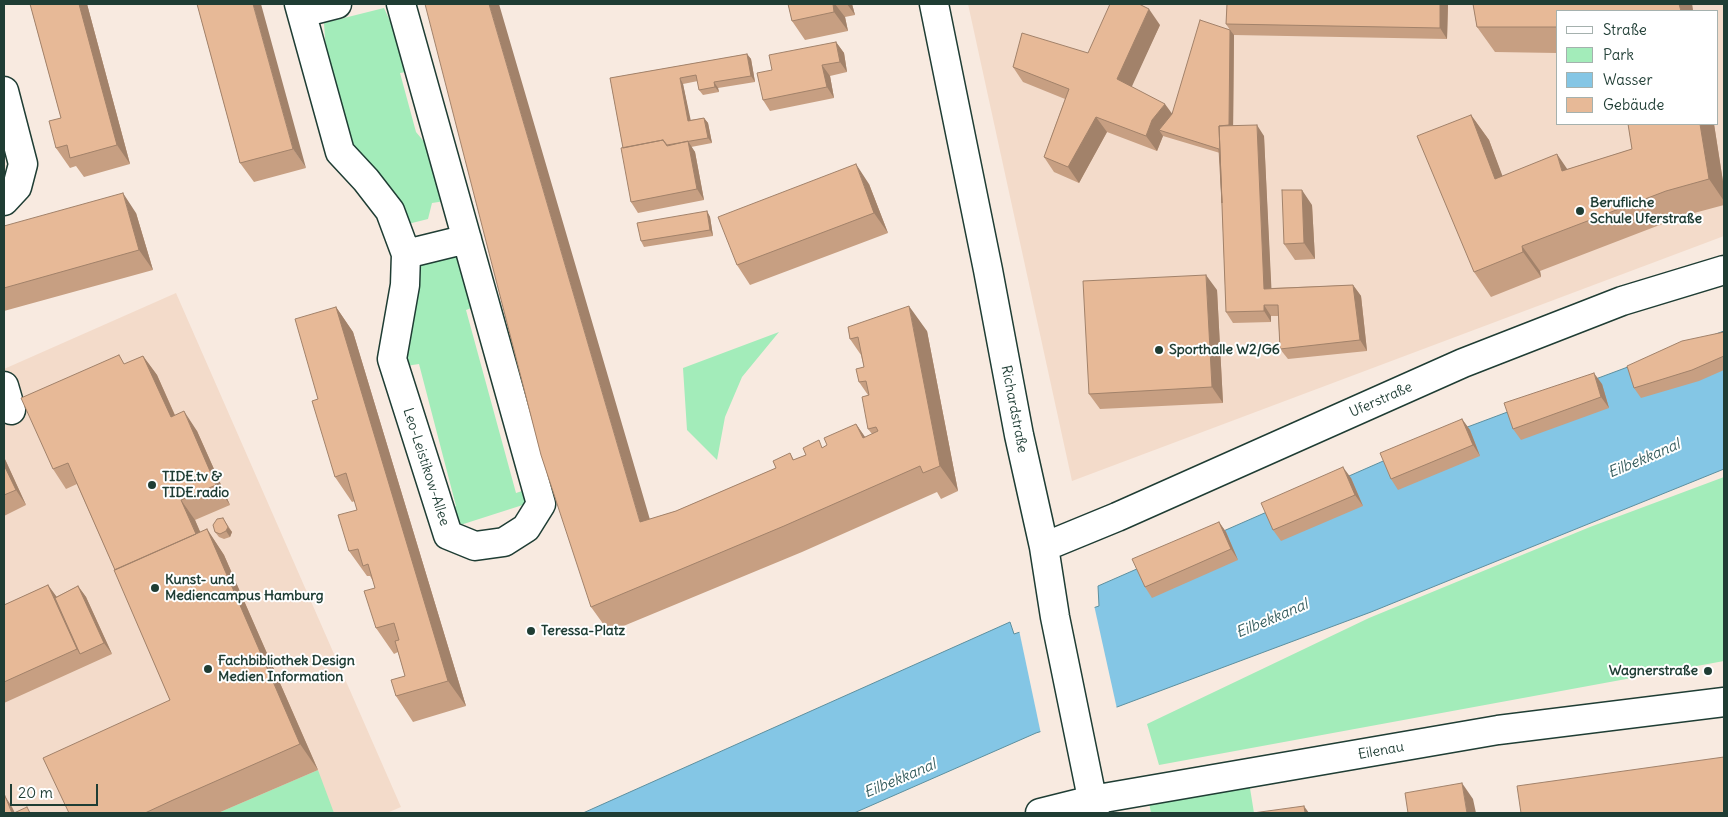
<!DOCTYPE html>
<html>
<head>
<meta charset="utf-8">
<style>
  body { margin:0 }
  #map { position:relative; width:1728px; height:817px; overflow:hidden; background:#f8eae0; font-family:Delius,sans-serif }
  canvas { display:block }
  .frame { position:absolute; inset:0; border:5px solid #1f3d34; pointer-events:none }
  .legend { position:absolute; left:1556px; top:10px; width:162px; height:115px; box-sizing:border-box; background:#fff; border:1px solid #a5b1ae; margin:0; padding:6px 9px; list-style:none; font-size:15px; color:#1f3d34 }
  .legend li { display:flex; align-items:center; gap:10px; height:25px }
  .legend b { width:25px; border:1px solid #a5b1ae }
  .scale { position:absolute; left:10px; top:784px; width:88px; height:22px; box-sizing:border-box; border:2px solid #1f3d34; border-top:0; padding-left:6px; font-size:15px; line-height:18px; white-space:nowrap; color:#1f3d34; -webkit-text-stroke:4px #fff; paint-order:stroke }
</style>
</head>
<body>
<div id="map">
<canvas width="1728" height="817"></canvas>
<div class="frame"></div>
<ul class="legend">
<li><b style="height:6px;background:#fff"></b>Straße</li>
<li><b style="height:14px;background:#a3ecba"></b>Park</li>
<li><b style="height:14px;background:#84c6e5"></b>Wasser</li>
<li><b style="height:14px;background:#e7b997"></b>Gebäude</li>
</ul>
<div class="scale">20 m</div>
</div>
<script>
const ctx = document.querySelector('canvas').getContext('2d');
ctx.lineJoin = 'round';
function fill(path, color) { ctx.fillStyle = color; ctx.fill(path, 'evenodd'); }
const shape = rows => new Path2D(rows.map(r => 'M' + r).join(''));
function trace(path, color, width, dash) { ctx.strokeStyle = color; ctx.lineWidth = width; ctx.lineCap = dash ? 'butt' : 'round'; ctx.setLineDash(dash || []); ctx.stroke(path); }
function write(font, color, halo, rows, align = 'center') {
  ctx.font = font + ' Delius,sans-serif'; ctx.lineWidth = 4; ctx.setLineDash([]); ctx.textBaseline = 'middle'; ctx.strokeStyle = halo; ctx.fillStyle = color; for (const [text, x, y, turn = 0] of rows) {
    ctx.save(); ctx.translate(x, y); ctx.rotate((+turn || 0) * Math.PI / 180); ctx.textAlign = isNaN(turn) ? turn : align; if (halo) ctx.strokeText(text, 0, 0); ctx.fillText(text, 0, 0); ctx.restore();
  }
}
const built = shape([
  [968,4,1724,4,1724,236,1072,481],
  [1557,11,1717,11,1717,124,1557,124],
  [176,293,401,807,387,813,4,813,4,369]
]);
const green = shape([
  [384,8,413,71,400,73,416,132,435,155,445,201,432,203,428,219,408,224,397,195,353,154,328,83,324,23],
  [462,250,477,306,466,310,516,493,525,490,529,503,451,528,446,513,456,506,419,364,406,366,403,355,422,261],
  [779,332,742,377,725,417,717,460,687,430,683,368],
  [1724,477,1724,661,1159,765,1147,724,1369,618,1590,527],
  [318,770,334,813,218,813],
  [1249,782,1254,813,1151,813,1148,797]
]);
const water = shape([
  [1724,331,1724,469,1371,612,1117,707,1036,733,854,813,583,813,1010,622,1014,634,1099,606,1098,586,1422,444,1724,331]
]);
const pier = shape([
  [1094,605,1117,709,1041,734,1019,630]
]);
const minor = shape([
  [299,4,340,152,366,180,390,211,406,254,405,285,392,359,448,535,475,546,504,542,526,528,541,504,401,4],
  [934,4,988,270,1019,435,1044,547,1055,617,1095,813],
  [302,13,337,4],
  [4,91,23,164,17,187,4,201],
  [406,254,467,239],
  [4,386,11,410],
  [1044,547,1117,517,1463,363,1622,301,1724,270],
  [1040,813,1092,800,1498,730,1724,702]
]);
const wall = shape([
  [30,4,87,4,130,164,84,177,76,166,70,168,56,148,61,118],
  [197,4,306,168,254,182,240,163],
  [788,4,852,4,855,15,845,17,848,31,805,40,792,21],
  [1227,4,1448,4,1447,39,1234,35,1233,125,1264,136,1271,288,1353,285,1361,296,1367,351,1288,359,1280,349,1278,316,1271,316,1271,322,1233,323,1226,312,1220,153,1163,136,1157,151,1107,132,1079,183,1054,172,1044,157,1065,99,1023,82,1013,67,1088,53,1160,25,1131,86,1172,114,1230,30,1226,24],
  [1473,4,1692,4,1693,11,1557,11,1557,53,1495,52,1477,27],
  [836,42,844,53,847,72,830,76,834,98,770,111,763,100,772,70],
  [747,54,751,59,755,82,718,88,719,92,703,95,699,90,698,81,683,84,690,120,704,118,708,123,712,143,691,147,695,152,704,200,638,213,631,202,623,148,610,78],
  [1471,115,1489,140,1502,176,1568,169,1632,149,1628,124,1714,124,1724,188,1724,205,1683,216,1540,271,1541,277,1491,297,1474,272],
  [869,184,888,233,750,285,737,265],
  [1312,205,1315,259,1295,260,1284,244],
  [707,211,710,217,713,236,644,247,641,241],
  [136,213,153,270,4,311,4,226],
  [1217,290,1223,403,1100,409,1089,394],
  [336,307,353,332,466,706,413,722,396,696,405,676,398,652,394,654,376,628,375,588,373,581,370,576,367,576,349,551,357,510,355,501,352,502,335,477,318,399],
  [848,327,927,331,958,491,941,499,937,492,802,552,609,632,591,607,650,519,676,511,776,468,790,453,794,460,824,447,856,424,865,437,872,434,868,429,868,395,859,382,864,367,861,355,850,339],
  [1724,332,1724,370,1699,381,1641,398,1634,388],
  [143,356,157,375,175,415,197,431,230,505,195,520,200,532,207,529,224,555,318,770,218,813,69,813,170,700,115,570,77,484,66,489,53,469,125,364],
  [1602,384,1609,408,1521,440,1513,429],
  [1462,419,1470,430,1480,456,1398,490,1391,479],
  [4,457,26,505,4,516],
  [1351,478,1363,506,1281,541,1273,530],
  [223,518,232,532,230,537,224,539,219,537,215,532],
  [1219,522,1226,532,1238,560,1152,598,1145,587],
  [48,585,56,597,78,586,86,597,112,654,4,703,4,605]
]);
const shadedWall = shape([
  [79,4,87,4,130,164,117,145],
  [253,4,261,4,306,168,293,149],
  [489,4,499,4,658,547,640,522],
  [833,4,835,4,845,17,848,31,834,12],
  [847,4,852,4,855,15],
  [1440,4,1448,4,1447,39,1440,28],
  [1679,4,1692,4,1693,11,1681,11],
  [1149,9,1160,25,1128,95,1117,79],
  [1230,30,1234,35,1233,136,1229,131],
  [836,42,844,53,847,72,840,62],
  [747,54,751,59,755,82,751,76],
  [822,65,830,76,834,98,827,87],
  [680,78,683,84,692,126,688,121],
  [714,82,718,88,719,92,715,87],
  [1165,104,1176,119,1159,130,1163,136,1157,151,1146,136,1152,120],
  [1471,115,1489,140,1513,204,1495,179],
  [1096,117,1107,132,1079,183,1068,167],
  [704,118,708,123,712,143,708,138],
  [1700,124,1714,124,1724,188,1724,201,1709,179],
  [1257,125,1264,136,1272,300,1264,289],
  [688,141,695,152,704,200,697,189],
  [1557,154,1574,179,1562,171],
  [856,164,869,184,888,233,874,213],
  [1302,190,1312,205,1315,259,1304,243],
  [123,193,136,213,153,270,139,250],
  [707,211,710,217,713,236,710,230],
  [1522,246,1540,271,1541,277,1523,252],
  [1206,275,1217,290,1223,403,1212,387],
  [1353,285,1361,296,1367,351,1360,340],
  [1264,305,1271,316,1271,322,1264,311],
  [909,306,927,331,958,491,940,466],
  [336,307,353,332,466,706,448,681],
  [143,356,157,375,184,436,171,417],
  [1594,373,1602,384,1609,408,1601,397],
  [184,411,197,431,230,505,216,485],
  [1462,419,1470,430,1480,456,1473,445],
  [856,424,874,450,863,438],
  [4,457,26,505,16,490,4,465],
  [1343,467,1351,478,1363,506,1355,495],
  [181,500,195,520,212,559,199,540],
  [1219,522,1226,532,1238,560,1231,549],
  [228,527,232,532,230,537,226,531],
  [207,529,224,555,318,770,300,744],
  [48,585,59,600,80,654,77,649],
  [78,586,86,597,112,654,104,643],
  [1462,783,1473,799,1476,813,1467,813],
  [5,796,12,807,15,813,12,813],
  [1304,806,1309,813,1305,813]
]);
const building = shape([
  [30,4,79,4,117,145,70,158,67,145,56,148,49,121,61,118,30,4],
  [197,4,253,4,293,149,240,163,197,4],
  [425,4,489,4,640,522,676,511,776,468,773,461,790,453,793,460,806,455,803,448,819,440,822,448,827,445,824,438,856,424,863,438,878,431,876,427,868,429,862,397,869,395,866,381,859,382,856,369,864,367,858,337,850,339,848,327,909,306,940,466,923,473,920,466,784,526,591,607,541,455,425,4],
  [788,4,833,4,834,12,792,21,788,4],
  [1110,4,1139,4,1149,9,1117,79,1165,104,1152,120,1146,136,1096,117,1068,167,1044,157,1069,89,1013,67,1022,33,1088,53,1110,4],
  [1227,4,1440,4,1440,28,1226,24,1227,4],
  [1473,4,1679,4,1681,11,1557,11,1557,27,1477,27,1473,4],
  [1200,20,1230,30,1229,125,1219,126,1222,203,1219,149,1159,130,1172,114,1200,20],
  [836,42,840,62,822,65,827,87,763,100,757,73,772,70,769,55,836,42],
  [747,54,751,76,714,82,715,87,699,90,696,75,680,78,688,121,704,118,708,138,667,145,663,140,623,148,610,78,747,54],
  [1471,115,1495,179,1557,154,1562,171,1632,149,1628,124,1700,124,1709,179,1666,191,1522,246,1523,252,1474,272,1417,136,1471,115],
  [1257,125,1264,289,1353,285,1360,340,1280,349,1278,305,1264,305,1264,311,1226,312,1219,126,1257,125],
  [663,140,667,146,688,141,697,189,631,202,621,148,663,140],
  [856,164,874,213,737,265,718,217,856,164],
  [1282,190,1302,190,1304,243,1284,244,1282,190],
  [123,193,139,250,4,288,4,226,123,193],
  [707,211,710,230,641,241,637,223,707,211],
  [1206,275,1212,387,1089,394,1083,281,1206,275],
  [336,307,448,681,396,696,391,680,405,676,395,641,399,640,394,623,376,628,364,591,375,588,368,564,363,566,358,549,349,551,338,515,357,510,346,473,335,477,312,401,318,399,295,319,336,307],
  [1724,332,1724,356,1692,370,1634,388,1627,366,1682,341,1724,332],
  [119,355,124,364,143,356,171,417,184,411,216,485,181,500,196,534,115,570,68,463,53,469,21,398,119,355],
  [1594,373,1601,397,1513,429,1504,403,1594,373],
  [1462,419,1473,445,1391,479,1380,453,1462,419],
  [4,465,16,490,4,495,4,465],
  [1343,467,1355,495,1273,530,1261,503,1343,467],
  [223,518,228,527,226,531,220,534,215,532,213,525,217,519,223,518],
  [1219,522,1231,549,1145,587,1132,559,1219,522],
  [207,529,300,744,173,800,145,813,69,813,43,758,170,700,114,570,207,529],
  [48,585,77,649,4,682,4,605,48,585],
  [78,586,104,643,80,654,55,598,78,586],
  [1724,757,1724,813,1521,813,1517,786,1724,757],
  [1462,783,1467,813,1408,813,1405,793,1462,783],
  [5,796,12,813,4,813,4,797,5,796],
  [1304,806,1305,813,1253,813,1304,806],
  [27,807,30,813,14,813,27,807]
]);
const markers = [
  [1580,211,5,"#1f3d34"],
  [1159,350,5,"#1f3d34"],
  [152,485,5,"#1f3d34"],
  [155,588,5,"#1f3d34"],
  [531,631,5,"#1f3d34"],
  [208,669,5,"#1f3d34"],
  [1708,671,5,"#1f3d34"]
];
const poiNames = [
  ["Berufliche",1590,203],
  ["Schule Uferstraße",1590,219],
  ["Sporthalle W2/G6",1169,350],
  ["TIDE.tv &",162,477],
  ["TIDE.radio",162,493],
  ["Kunst- und",165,580],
  ["Mediencampus Hamburg",165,596],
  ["Teressa-Platz",541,631],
  ["Fachbibliothek Design",218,661],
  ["Medien Information",218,677],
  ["Wagnerstraße",1698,671,"right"]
];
const streetNames = [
  ["Uferstraße",1381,400,-24],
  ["Richardstraße",1014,409,79],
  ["Leo-Leistikow-Allee",426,467,72],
  ["Eilenau",1381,751,-10]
];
const waterNames = [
  ["Eilbekkanal",1644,459,-23],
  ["Eilbekkanal",1272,619,-23],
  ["Eilbekkanal",900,779,-23]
];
fill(built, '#f3dbca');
fill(green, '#a3ecba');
fill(water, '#84c6e5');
trace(water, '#5c8f9e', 1);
fill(pier, '#f8eae0');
trace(minor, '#1f3d34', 31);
trace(minor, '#fff', 28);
fill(wall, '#c79f82');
fill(shadedWall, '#a2826a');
fill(building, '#e7b997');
trace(building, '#a2826a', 1);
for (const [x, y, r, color] of markers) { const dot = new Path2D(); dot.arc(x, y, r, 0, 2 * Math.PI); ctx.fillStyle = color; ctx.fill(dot); trace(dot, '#fff', 2); }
write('bold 14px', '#1f3d34', '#fff', poiNames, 'left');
write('14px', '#1f3d34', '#fff', streetNames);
write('italic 15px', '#385f60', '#fff', waterNames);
</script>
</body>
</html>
